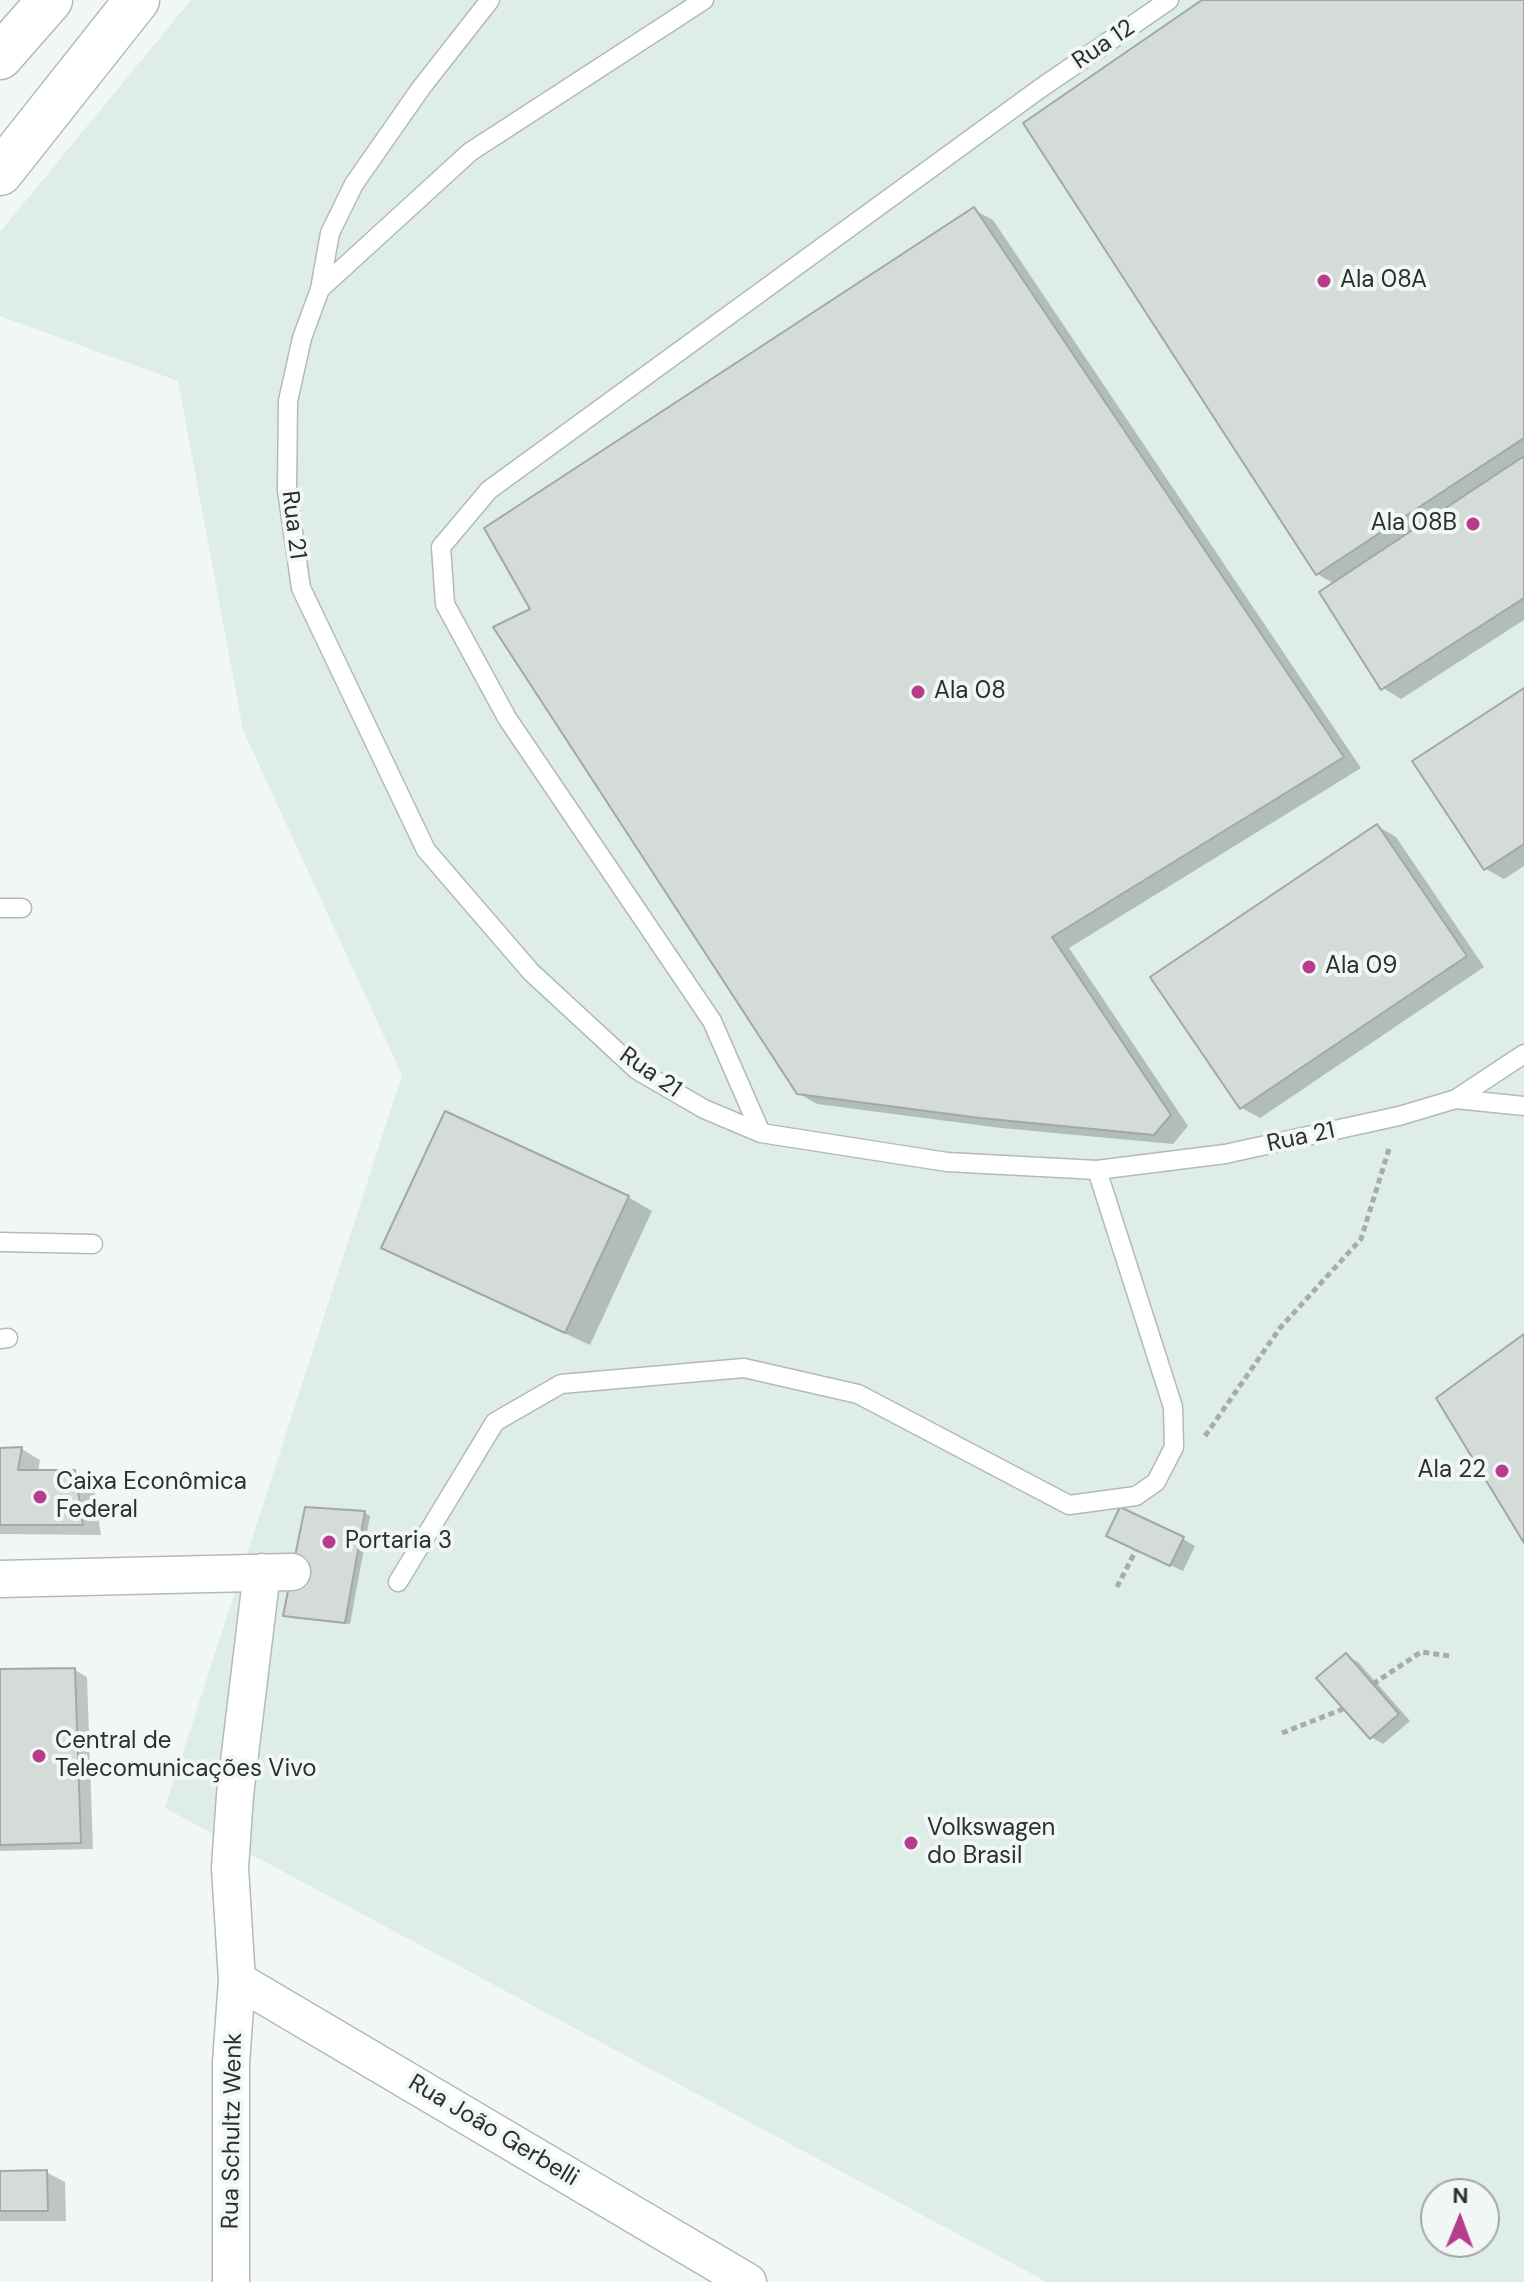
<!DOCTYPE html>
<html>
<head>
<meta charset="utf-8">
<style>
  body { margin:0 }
  #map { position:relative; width:1524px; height:2282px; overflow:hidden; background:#f0f7f4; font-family:"DM Sans",sans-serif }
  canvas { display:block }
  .north { position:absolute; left:1420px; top:2178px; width:80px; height:80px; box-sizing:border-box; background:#f0f7f4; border:2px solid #a2a7a5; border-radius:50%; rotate:1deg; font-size:22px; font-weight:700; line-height:32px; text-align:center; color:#2c2f2e }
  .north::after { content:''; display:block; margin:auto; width:28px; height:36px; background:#b83c8d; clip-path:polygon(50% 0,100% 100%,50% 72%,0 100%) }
</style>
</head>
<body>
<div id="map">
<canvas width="1524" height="2282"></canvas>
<div class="north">N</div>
</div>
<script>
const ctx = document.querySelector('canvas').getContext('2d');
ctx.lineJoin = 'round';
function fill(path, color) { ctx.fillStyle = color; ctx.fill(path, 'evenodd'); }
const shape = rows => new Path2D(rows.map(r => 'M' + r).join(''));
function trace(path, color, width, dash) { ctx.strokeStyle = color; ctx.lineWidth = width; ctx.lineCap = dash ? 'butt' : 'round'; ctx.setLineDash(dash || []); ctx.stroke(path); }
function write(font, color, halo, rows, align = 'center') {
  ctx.font = font + ' "DM Sans",sans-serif'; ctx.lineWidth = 8; ctx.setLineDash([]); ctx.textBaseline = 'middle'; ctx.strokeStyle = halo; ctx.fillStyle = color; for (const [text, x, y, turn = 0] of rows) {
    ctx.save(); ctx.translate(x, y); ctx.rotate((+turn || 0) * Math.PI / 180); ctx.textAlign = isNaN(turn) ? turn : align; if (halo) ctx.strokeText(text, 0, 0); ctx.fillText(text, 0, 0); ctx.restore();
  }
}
const built = shape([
  [191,0,1524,0,1524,2282,1047,2282,165,1808,402,1075,243,730,178,381,0,316,0,232],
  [1436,2194,1484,2194,1484,2242,1436,2242]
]);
const shadow = shape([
  [1205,0,1524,0,1524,620,1401,699,1383,688,1335,584,1317,574],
  [974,210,993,220,1361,768,1069,948,1188,1126,1173,1144,1001,1128,817,1104,798,1093,532,609],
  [1524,691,1524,866,1504,879,1486,869],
  [1377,826,1396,837,1484,967,1260,1118,1242,1108],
  [628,1197,652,1211,590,1345,408,1261,384,1247],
  [22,1449,40,1460,38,1472,74,1472,93,1483,101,1535,0,1534,0,1450],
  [306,1509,365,1513,370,1516,350,1624,291,1618,285,1615],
  [1183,1539,1195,1546,1183,1571,1121,1542],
  [1346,1655,1359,1663,1410,1721,1383,1744,1371,1737],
  [75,1670,87,1677,93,1849,0,1851,0,1671],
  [46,2172,65,2182,66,2221,0,2221,0,2173]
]);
const building = shape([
  [1202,0,1524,0,1524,438,1316,575,1023,123,1202,0],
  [974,207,1344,757,1052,937,1171,1115,1154,1135,980,1118,797,1094,493,627,530,609,484,528,974,207],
  [1524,456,1524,598,1381,690,1319,592,1524,456],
  [1524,688,1524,844,1484,870,1412,761,1524,688],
  [1377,824,1467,956,1240,1109,1150,977,1377,824],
  [445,1111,629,1196,565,1333,381,1248,445,1111],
  [1524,1334,1524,1543,1436,1398,1524,1334],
  [22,1447,18,1470,75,1470,83,1525,0,1525,0,1448,22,1447],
  [305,1507,365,1511,345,1623,283,1616,305,1507],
  [1120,1507,1184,1537,1170,1566,1106,1536,1120,1507],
  [1346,1653,1399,1714,1370,1739,1316,1678,1346,1653],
  [75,1668,81,1843,0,1845,0,1669,75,1668],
  [47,2170,48,2211,0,2211,0,2171,47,2170]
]);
const path = shape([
  [1205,1436,1280,1328,1361,1239,1389,1149],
  [1117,1587,1136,1550],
  [1373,1684,1421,1652,1450,1656],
  [1282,1733,1343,1709]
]);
const service = shape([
  [490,0,421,88,354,184,330,233,320,289,302,338,288,401,287,490,301,588,426,850,531,972,637,1070,704,1109,761,1133,947,1162,1097,1170,1225,1154,1399,1116,1456,1099,1524,1054],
  [320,289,470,152,704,0],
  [0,908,22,908],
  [1456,1099,1524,1106],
  [761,1133,712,1021,507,718,445,604,441,547,489,490,1038,90,1169,0],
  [0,1242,93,1244],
  [0,1339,8,1338],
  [398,1582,495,1422,561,1384,744,1368,858,1394,1069,1505,1136,1496,1156,1482,1174,1447,1173,1407,1097,1170]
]);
const minor = shape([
  [0,1579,292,1572],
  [237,1980,748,2282],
  [231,2282,231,2063,237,1980,230,1868,235,1795,262,1572]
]);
const secondary = shape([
  [0,57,50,0],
  [0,173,137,0]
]);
const markers = [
  [1324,281,8,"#b83c8d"],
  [1473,524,8,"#b83c8d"],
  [918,692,8,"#b83c8d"],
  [1309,967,8,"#b83c8d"],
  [1502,1471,8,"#b83c8d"],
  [40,1497,8,"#b83c8d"],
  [329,1542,8,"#b83c8d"],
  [39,1756,8,"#b83c8d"],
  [911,1843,8,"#b83c8d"]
];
const streetNames = [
  ["Rua 12",1104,45,-34],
  ["Rua 21",293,525,83],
  ["Rua 21",650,1073,35],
  ["Rua 21",1301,1138,-12],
  ["Rua Schultz Wenk",233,2131,-89],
  ["Rua João Gerbelli",493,2131,31]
];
const poiNames = [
  ["Ala 08A",1340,281],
  ["Ala 08B",1457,524,"right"],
  ["Ala 08",934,692],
  ["Ala 09",1325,967],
  ["Ala 22",1486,1471,"right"],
  ["Caixa Econômica",56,1483],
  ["Federal",56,1511],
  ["Portaria 3",345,1542],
  ["Central de",55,1742],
  ["Telecomunicações Vivo",55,1770],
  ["Volkswagen",927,1829],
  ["do Brasil",927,1857]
];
fill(built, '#deede6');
fill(shadow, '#0003');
fill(building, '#d4dbd8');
trace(building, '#a1a8a5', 2);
trace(service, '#b3bab7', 21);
trace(minor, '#b3bab7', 39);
trace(secondary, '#b3bab7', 47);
trace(path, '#a6acaa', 5, [6, 4]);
trace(service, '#fff', 18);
trace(minor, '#fff', 36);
trace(secondary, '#fff', 44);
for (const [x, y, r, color] of markers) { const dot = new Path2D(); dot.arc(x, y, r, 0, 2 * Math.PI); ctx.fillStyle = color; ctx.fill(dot); trace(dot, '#f0f7f4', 3); }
write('24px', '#2c2f2e', '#f0f7f4', streetNames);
write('24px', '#2c2f2e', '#f0f7f4', poiNames, 'left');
</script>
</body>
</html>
